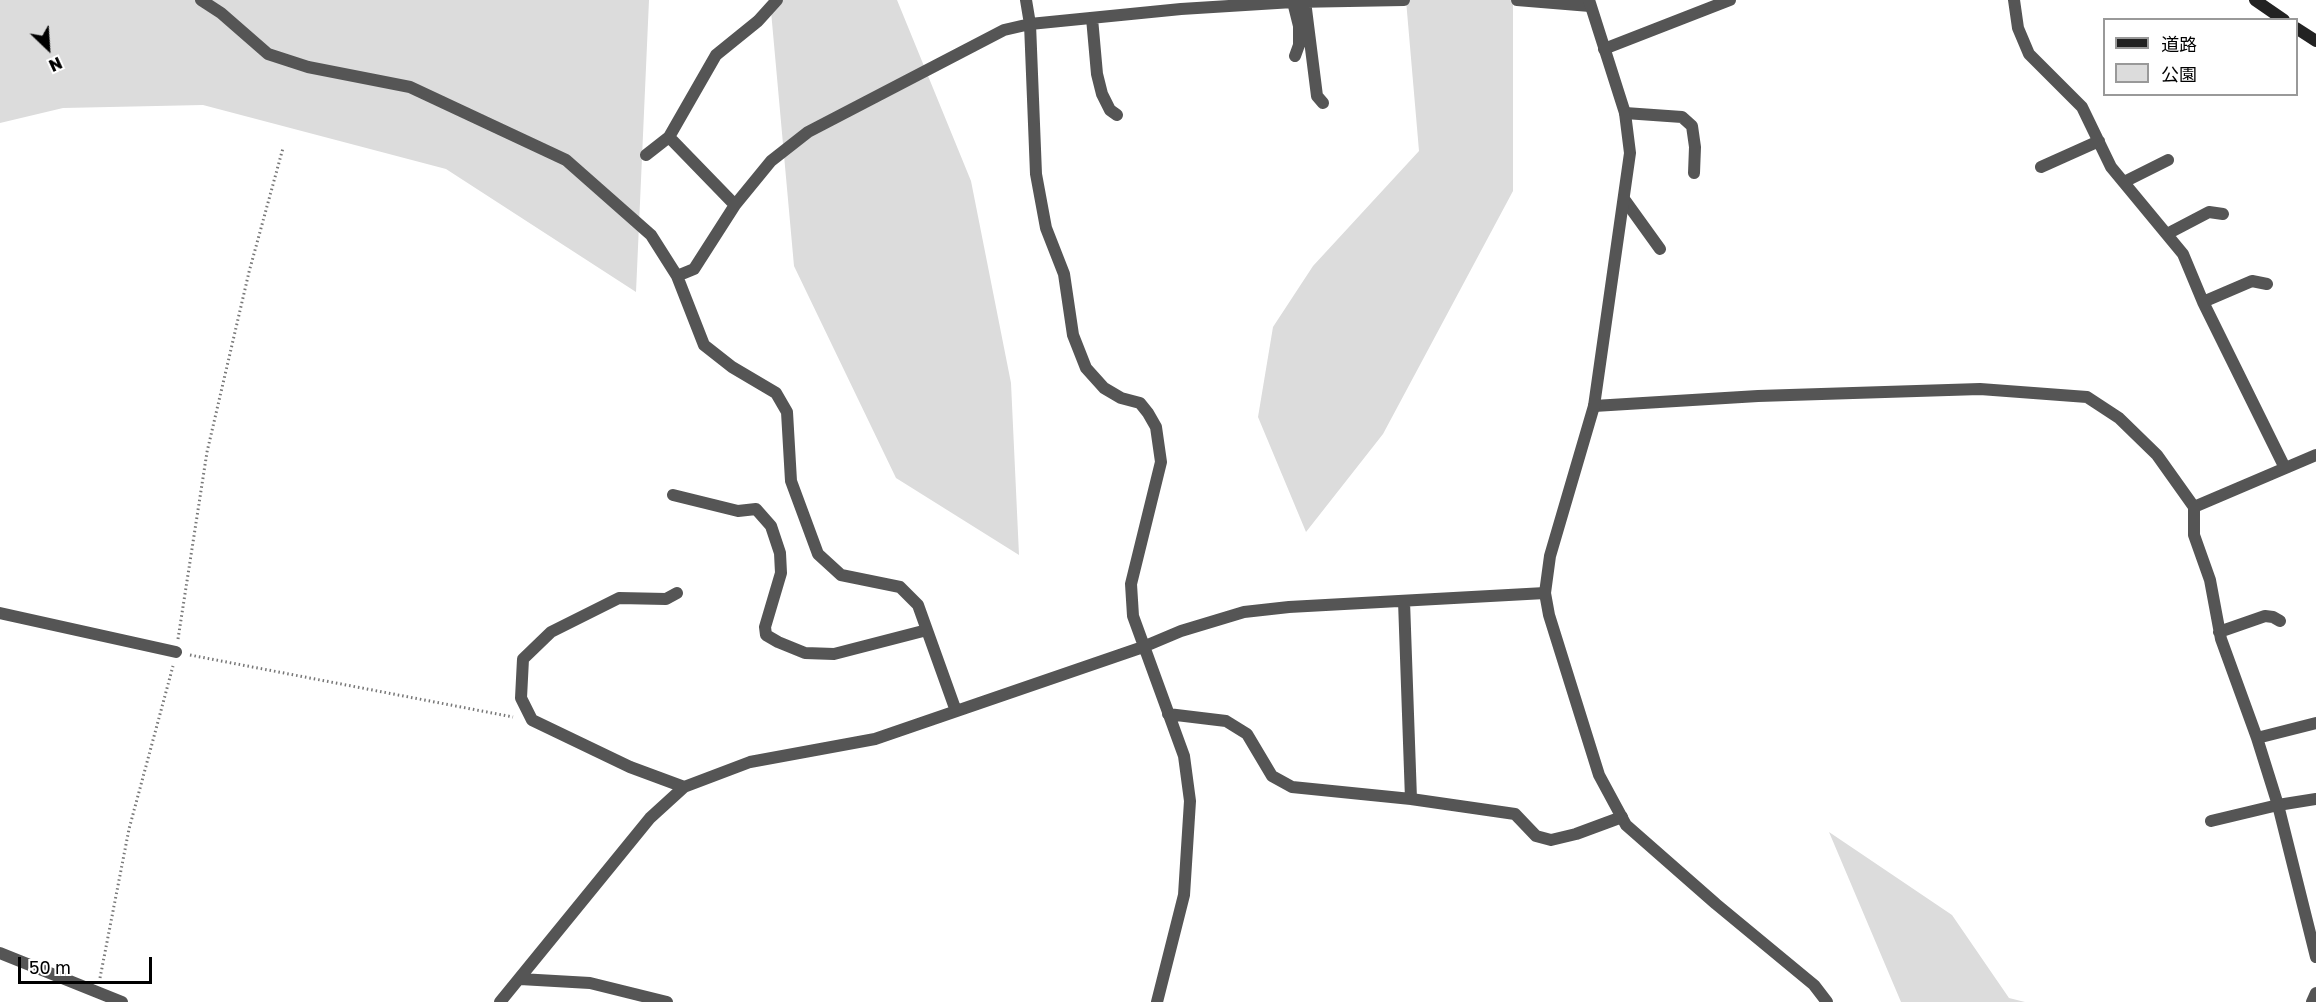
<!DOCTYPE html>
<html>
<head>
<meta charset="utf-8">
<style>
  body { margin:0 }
  #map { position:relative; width:2316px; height:1002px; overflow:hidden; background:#fff; font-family:"Golos Text","Noto Sans JP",sans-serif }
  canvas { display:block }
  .legend { position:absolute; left:2103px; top:18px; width:195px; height:78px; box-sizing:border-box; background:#fff; border:2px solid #999; margin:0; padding:8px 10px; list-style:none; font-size:18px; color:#000 }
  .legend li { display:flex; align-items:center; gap:12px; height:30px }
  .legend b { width:30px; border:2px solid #999 }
  .north { position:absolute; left:18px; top:18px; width:60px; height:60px; -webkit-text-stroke:4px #fff; paint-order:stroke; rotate:155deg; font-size:16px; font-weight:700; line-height:24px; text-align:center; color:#000 }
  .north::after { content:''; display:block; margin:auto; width:21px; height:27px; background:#000; clip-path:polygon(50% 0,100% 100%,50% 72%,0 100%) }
  .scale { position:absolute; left:18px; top:957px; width:134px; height:27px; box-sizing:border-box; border:3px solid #000; border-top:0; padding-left:8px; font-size:18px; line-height:21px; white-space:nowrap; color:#000; -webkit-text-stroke:4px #fff; paint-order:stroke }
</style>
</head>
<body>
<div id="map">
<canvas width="2316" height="1002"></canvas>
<ul class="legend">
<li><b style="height:8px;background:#222"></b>道路</li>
<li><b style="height:16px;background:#dcdcdc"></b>公園</li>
</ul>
<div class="north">N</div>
<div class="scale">50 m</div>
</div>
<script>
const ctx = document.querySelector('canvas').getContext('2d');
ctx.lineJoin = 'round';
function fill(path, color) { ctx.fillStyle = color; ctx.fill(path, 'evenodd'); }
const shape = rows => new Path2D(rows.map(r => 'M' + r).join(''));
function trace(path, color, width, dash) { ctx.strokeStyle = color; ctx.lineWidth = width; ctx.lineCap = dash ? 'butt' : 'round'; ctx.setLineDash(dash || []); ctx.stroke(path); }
const green = shape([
  [0,0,649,0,636,292,446,169,203,105,63,108,0,123],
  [770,0,897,0,971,181,1011,383,1019,555,896,478,794,266],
  [1406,0,1513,0,1513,191,1383,434,1306,532,1258,417,1273,327,1313,266,1419,151],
  [1829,832,1952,915,2009,998,2025,1002,1901,1002]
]);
const path = shape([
  [178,639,207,452,249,272,283,148],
  [190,655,513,717],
  [100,978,129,829,173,666]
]);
const minor = shape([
  [201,0,221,13,268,54,308,67,410,87,566,160,651,235,677,276,704,345,732,367,776,393,787,412,791,481,818,554,841,575,900,587,918,605,956,711],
  [1026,0,1030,24,1036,174,1046,228,1064,274,1073,335,1086,368,1104,388,1121,398,1140,403,1148,413,1156,427,1161,462,1131,584,1133,616,1184,756,1190,801,1184,895,1157,1002],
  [1517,0,1590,6],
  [2014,0,2018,28,2029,54,2082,107,2111,167,2183,254,2203,302,2285,468],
  [1305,1,1317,96,1323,103],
  [1293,2,1299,26,1299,45,1295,56],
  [1092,18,1097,74,1102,94,1110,110,1117,115],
  [1604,49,1730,0],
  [1625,113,1682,117,1692,126,1695,147,1694,173],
  [669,137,735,205],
  [646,155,669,137,716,55,758,21,777,0],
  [2041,167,2099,141],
  [2124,182,2168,160],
  [1624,199,1660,249],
  [2167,234,2209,212,2223,214],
  [677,276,694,269,735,205,771,161,808,132,1004,30,1030,24,1181,9,1293,2,1404,0],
  [2203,302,2252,281,2267,284],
  [1594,406,1758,396,1980,389,2087,397,2119,418,2157,455,2194,507,2316,455],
  [673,495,738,511,756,509,771,526,780,553,781,573,765,627,766,635,778,642,805,653,834,654,927,630],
  [2194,507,2194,535,2210,580,2221,639,2257,738,2278,805,2316,957],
  [677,593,666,599,619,598,551,632,523,659,521,698,532,720,630,767,684,787],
  [1404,601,1411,799],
  [0,613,176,652],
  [2219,632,2265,616,2273,617,2280,621],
  [1168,714,1226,721,1247,734,1272,776,1292,787,1411,799,1515,814,1536,836,1551,840,1576,834,1622,817],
  [2257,738,2316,723],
  [2211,821,2278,805,2316,799],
  [0,953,122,1002],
  [520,979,590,983,667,1002],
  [500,1002,650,818,684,787,750,762,875,739,1143,647,1181,631,1244,612,1289,607,1545,593],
  [2312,1002,2316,993]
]);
const tertiary = shape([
  [1589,0,1625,113,1630,153,1594,406,1550,556,1545,593,1549,615,1599,775,1626,825,1716,904,1814,985,1827,1002]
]);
const secondary = shape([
  [2255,0,2284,20],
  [2296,28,2316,41]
]);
fill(green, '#dcdcdc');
trace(path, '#777', 3, [1.5, 3]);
trace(minor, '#555', 12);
trace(tertiary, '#555', 12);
trace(secondary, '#222', 12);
</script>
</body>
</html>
